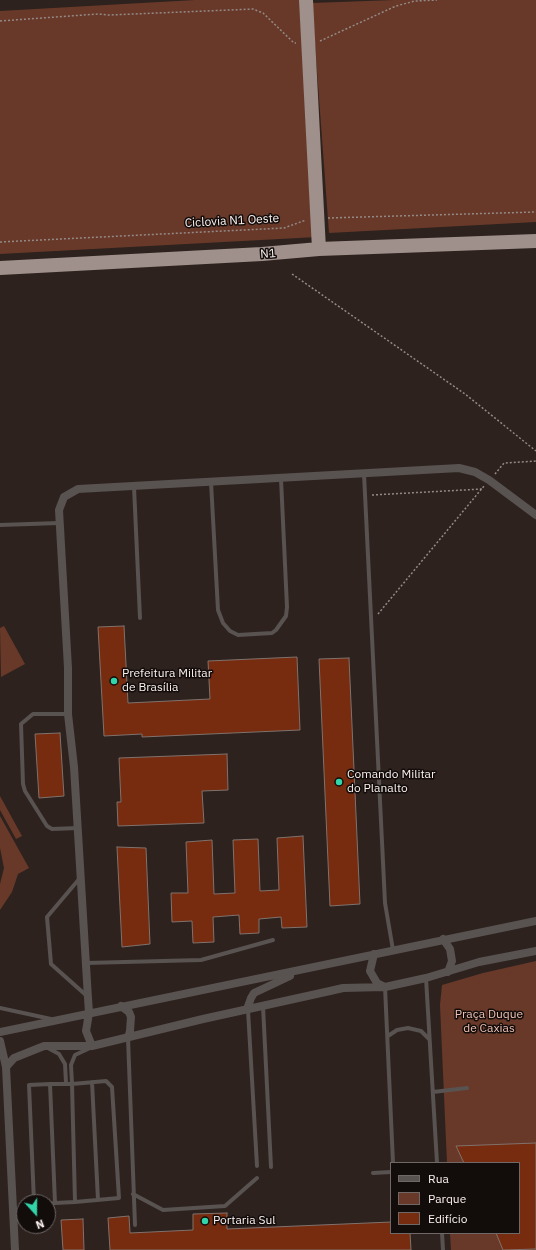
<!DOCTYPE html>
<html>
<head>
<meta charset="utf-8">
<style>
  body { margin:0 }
  #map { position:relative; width:536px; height:1250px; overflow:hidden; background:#2d221e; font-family:"IBM Plex Sans",sans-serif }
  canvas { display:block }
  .legend { position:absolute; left:390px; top:1162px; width:130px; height:72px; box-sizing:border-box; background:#120c0b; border:1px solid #6f6867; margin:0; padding:5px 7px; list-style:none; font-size:12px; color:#fbf2f0 }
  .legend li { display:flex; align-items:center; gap:8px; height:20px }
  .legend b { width:20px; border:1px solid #6f6867 }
  .north { position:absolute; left:16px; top:1194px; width:40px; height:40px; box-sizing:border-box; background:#120c0b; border:1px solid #6f6867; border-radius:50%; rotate:159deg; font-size:11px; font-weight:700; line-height:16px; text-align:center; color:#fbf2f0 }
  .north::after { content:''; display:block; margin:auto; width:14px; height:18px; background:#32d4a9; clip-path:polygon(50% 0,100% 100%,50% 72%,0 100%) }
</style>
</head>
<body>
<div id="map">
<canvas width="536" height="1250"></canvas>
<ul class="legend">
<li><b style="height:5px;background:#585250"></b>Rua</li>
<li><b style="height:11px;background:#683929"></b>Parque</li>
<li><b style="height:11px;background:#772b0f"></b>Edifício</li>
</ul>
<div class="north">N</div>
</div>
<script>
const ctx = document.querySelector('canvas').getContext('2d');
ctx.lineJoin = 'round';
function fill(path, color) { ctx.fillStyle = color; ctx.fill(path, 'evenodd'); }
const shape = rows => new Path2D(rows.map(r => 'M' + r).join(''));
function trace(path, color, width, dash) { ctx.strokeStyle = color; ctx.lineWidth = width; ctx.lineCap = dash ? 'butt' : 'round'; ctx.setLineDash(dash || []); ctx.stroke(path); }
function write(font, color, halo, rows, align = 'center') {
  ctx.font = font + ' "IBM Plex Sans",sans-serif'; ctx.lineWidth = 3; ctx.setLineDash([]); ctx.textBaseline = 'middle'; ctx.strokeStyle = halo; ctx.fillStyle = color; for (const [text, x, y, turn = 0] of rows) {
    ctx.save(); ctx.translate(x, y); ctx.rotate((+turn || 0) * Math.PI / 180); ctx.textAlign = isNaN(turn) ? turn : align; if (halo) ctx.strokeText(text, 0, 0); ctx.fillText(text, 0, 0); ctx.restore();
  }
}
const green = shape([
  [195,0,300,0,317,237,0,254,0,11],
  [394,0,536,0,536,222,329,233,312,3],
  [4,626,25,664,1,677,0,628],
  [0,796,22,836,16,839,0,810],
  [0,816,29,868,18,874,12,892,0,910,0,884,4,868,0,848],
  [536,961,536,1250,451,1250,450,1233,519,1233,519,1163,447,1163,440,1005,442,985,483,973]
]);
const building = shape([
  [124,626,128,703,210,699,208,661,297,657,300,730,142,737,142,734,104,736,98,627,124,626],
  [349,658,360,904,330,906,319,659,349,658],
  [60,733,64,796,39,798,35,734,60,733],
  [227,754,228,790,202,791,204,823,118,826,117,802,121,802,119,758,227,754],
  [303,836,307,927,282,928,281,917,259,919,259,933,240,934,239,915,213,917,214,942,193,943,192,921,172,922,171,893,188,893,186,842,212,840,214,894,235,893,233,840,258,839,260,891,279,890,277,838,303,836],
  [117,847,146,848,150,944,122,947,117,847],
  [536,1143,536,1249,503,1250,496,1233,519,1233,519,1163,464,1163,456,1146,536,1143],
  [227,1213,227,1229,391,1222,391,1233,410,1233,411,1250,110,1250,108,1218,129,1216,130,1233,193,1230,193,1214,227,1213],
  [83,1219,84,1250,63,1250,61,1220,83,1219]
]);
const path = shape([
  [0,21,98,14,109,15,253,9,263,13,294,43,296,43],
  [320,41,396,6,415,1,437,0],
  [328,218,536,212],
  [0,242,284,228,306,220],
  [292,274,465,394,536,451],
  [495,474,504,463,536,461],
  [372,495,482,489],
  [378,614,484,486]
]);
const lane = shape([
  [364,474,385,903,393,950],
  [211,482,218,610,223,623,230,631,238,635,272,633,276,630,286,616,287,607,281,479],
  [134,487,140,618],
  [0,525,59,523],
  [68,714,33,714,21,724,23,784,25,791,47,826,52,829,78,828],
  [80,878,47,917,51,964,87,996],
  [86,963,201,960,273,940],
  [426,978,437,1163],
  [385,987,393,1163],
  [263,1006,271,1167],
  [0,1008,51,1019],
  [248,1010,257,1166],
  [388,1036,397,1030,408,1028,421,1031,429,1039],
  [128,1038,135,1225],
  [48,1048,59,1054,65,1064,66,1083],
  [92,1082,98,1200],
  [433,1092,467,1088],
  [373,1173,391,1172],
  [133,1194,163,1210,225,1206,257,1178],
  [34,1202,29,1085,50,1084],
  [75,1202,119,1198,112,1087,106,1081,72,1084,50,1084,55,1203,75,1202,72,1084,71,1065,75,1055,90,1048],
  [48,1204,55,1203],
  [442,1233,443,1250]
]);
const street = shape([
  [443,939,450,949,452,961,448,972],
  [374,954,370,971,377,983,385,987],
  [121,1006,129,1012,131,1017,130,1031,128,1038],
  [247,1009,251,998,254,993,290,976],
  [0,1032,536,921],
  [0,1041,6,1067,15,1250],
  [92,1046,86,1031,89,1013,88,998,74,767,68,714,68,668,59,510,64,497,78,489,459,468,475,472,489,480,536,515],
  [6,1067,14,1058,44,1046,92,1046,203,1019,330,991,343,988,385,987,426,978,479,962,536,951]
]);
const highway = shape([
  [306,0,319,249],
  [0,268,262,254,319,249,536,241]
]);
const markers = [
  [114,681,4,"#32d4a9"],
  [339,782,4,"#32d4a9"],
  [205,1221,4,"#32d4a9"]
];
const streetNames = [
  ["Ciclovia N1 Oeste",232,221,-3],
  ["N1",268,254,-4]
];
const poiNames = [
  ["Prefeitura Militar",122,674],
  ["de Brasília",122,688],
  ["Comando Militar",347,775],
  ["do Planalto",347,789],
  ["Portaria Sul",213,1221]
];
const parkNames = [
  ["Praça Duque",489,1015],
  ["de Caxias",489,1029]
];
fill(green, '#683929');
fill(building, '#772b0f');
trace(building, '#80726d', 1);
trace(path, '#938986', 1.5, [2, 2]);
trace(lane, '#585250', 4);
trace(street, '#585250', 8);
trace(highway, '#9f908b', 14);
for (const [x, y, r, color] of markers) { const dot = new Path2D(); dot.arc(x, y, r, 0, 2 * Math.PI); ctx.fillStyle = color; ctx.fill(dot); trace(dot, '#120c0b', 1.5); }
write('12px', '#fbf2f0', '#120c0b', streetNames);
write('12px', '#fbf2f0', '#120c0b', poiNames, 'left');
write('12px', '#f0c2b3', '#120c0b', parkNames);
</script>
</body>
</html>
